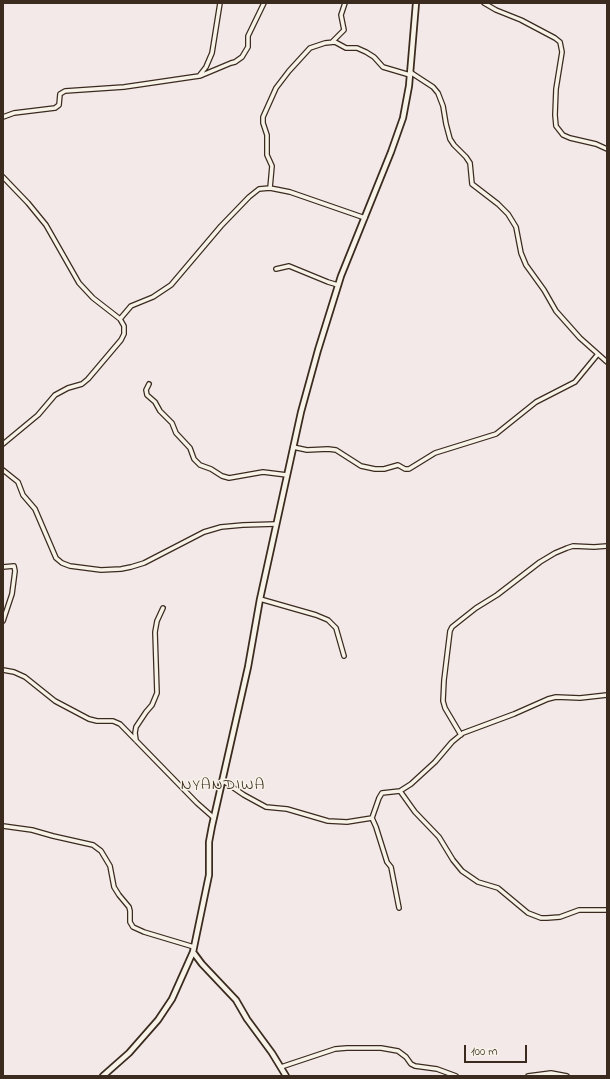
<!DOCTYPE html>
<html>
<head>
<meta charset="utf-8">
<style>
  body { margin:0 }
  #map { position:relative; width:610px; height:1079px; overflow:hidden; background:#f3e9e9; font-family:"Indie Flower",sans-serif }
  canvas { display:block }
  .frame { position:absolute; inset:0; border:4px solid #3b2a1e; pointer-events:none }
  .scale { position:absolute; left:464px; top:1045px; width:63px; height:18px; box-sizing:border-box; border:2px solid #3b2a1e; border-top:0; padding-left:5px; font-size:12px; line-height:14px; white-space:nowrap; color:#3b2a1e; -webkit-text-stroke:3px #f7f3e8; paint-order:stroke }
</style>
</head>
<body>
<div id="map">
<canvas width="610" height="1079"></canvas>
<div class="frame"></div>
<div class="scale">100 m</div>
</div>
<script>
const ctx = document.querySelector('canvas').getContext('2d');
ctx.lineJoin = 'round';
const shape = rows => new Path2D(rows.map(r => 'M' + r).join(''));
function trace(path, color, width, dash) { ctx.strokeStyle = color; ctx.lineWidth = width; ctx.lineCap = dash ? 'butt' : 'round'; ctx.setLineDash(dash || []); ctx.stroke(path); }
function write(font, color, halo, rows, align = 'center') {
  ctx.font = font + ' "Indie Flower",sans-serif'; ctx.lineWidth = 3; ctx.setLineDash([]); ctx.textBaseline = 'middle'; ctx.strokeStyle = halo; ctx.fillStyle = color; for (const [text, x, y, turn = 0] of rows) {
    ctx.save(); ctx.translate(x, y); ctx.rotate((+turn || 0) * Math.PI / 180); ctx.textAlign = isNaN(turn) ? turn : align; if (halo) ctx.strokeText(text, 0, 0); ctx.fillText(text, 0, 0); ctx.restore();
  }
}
const minor = shape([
  [484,3,496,10,521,20,555,38,560,42,562,52,556,89,555,115,556,126,563,135,570,138,596,144,607,149],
  [332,42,344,30,341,15,345,3],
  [410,72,433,87,438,93,443,106,446,124,450,139,454,145,466,157,470,163,472,184,498,204,508,214,516,227,521,253,526,265,544,290,556,311,580,338,598,354],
  [200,76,231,63,235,62,242,57,248,47,248,36,264,3],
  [3,117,14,113,55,108,59,105,60,94,65,91,124,87,199,76,206,67,212,53,220,3],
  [3,177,28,203,46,225,79,283,93,298,120,319,124,326,124,334,121,340,88,379,82,384,68,388,55,395,38,415,3,444],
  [270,188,272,166,267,155,267,135,263,123,263,117,276,88,289,71,310,48,325,43,335,42,346,48,357,48,366,52,374,57,383,67,410,75],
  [276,269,289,266,328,282,338,285],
  [120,319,131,306,153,297,171,285,221,226,249,197,259,189,270,188,290,192,365,218],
  [149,384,146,390,147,395,155,402,160,411,172,423,176,433,190,448,194,459,200,465,211,469,222,476,229,478,263,472,287,475],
  [293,447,307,450,328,449,336,450,361,466,375,469,384,469,398,465,405,469,409,469,435,453,496,434,536,402,575,382,598,354,607,362],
  [3,470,18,482,23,495,35,509,56,558,62,563,70,566,101,570,121,569,131,567,144,563,204,532,221,527,243,525,276,524],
  [3,567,14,566,15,571,12,594,3,621],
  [260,599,316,615,328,620,336,628,344,656],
  [3,670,14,672,25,677,55,701,89,719,97,721,113,721,120,724,197,803,214,818],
  [461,735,445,708,443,701,444,680,450,631,452,627,476,608,497,595,540,562,555,553,567,548,573,546,594,547,607,546],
  [136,740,135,733,136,727,146,712,152,705,157,693,155,632,157,621,163,608],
  [222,780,244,795,266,807,287,809,328,821,347,822,372,818,379,798,382,793,400,791,411,784,435,762,452,742,463,733,514,714,548,699,556,697,580,698,607,695],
  [400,791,415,812,439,837,453,860,462,871,478,882,498,888,528,913,541,918,547,918,560,917,579,910,607,910],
  [372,818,376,827,387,862,391,867,399,908],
  [3,826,32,830,53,836,93,845,101,851,110,866,114,887,119,895,129,907,130,911,130,922,133,927,144,932,194,947],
  [281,1067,335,1049,347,1048,381,1048,398,1051,406,1057,411,1064,415,1066,437,1069,456,1076],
  [528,1076,551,1073,567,1076]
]);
const tertiary = shape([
  [193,952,202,964,236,1000,247,1019,272,1053,286,1076],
  [103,1076,129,1053,158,1020,172,999,193,952,209,875,209,842,212,826,248,667,260,599,301,412,318,350,341,276,391,152,403,118,409,86,416,3]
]);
const quarterNames = [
  ["NYANDIWA",223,786]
];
trace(minor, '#3b2a1e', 6);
trace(tertiary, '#3b2a1e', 8);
trace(minor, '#f7f3e8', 3.5);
trace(tertiary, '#f7f3e8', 4.5);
ctx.letterSpacing = '1px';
write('16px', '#3b2a1e', '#f7f3e8', quarterNames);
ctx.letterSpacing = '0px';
</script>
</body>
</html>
